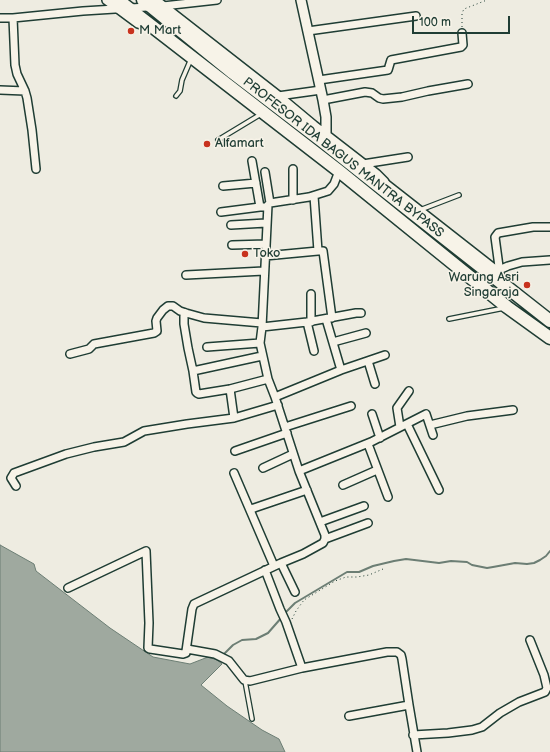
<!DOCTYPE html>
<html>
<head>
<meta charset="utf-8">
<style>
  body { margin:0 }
  #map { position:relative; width:550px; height:752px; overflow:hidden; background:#eeece1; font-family:"Balsamiq Sans",sans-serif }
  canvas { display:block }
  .scale { position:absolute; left:412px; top:16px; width:98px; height:18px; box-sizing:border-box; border:2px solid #1f3d34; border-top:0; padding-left:5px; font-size:12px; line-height:14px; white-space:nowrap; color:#1f3d34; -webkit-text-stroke:3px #f7f3e8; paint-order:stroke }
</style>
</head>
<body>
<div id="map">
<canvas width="550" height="752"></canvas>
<div class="scale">100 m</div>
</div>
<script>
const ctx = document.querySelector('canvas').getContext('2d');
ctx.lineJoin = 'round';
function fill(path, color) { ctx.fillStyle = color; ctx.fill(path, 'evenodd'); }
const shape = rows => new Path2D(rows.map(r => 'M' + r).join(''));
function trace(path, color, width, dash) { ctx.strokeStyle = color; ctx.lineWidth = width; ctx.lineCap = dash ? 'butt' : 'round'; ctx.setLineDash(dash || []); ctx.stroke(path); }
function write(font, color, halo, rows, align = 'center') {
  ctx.font = font + ' "Balsamiq Sans",sans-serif'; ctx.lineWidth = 3; ctx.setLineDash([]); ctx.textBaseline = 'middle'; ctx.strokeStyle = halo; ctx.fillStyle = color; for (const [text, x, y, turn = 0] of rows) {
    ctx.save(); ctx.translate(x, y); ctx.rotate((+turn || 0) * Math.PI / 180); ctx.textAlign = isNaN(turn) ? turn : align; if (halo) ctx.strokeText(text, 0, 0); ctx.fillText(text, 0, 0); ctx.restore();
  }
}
const water = shape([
  [0,545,34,564,36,571,110,628,153,657,190,664,208,657,217,660,222,664,201,685,227,706,262,730,279,739,285,752,0,752,0,545]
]);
const stream = shape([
  [285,613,295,603,347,572,359,572,373,566,394,561,406,559,439,563,451,561,467,562,472,565,487,568,493,567,515,563,527,564,534,563,540,560,546,556,550,551],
  [223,655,233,645,242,640,256,639,268,633,282,617]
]);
const path = shape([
  [462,27,462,13,464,9,487,0],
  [292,619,296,611,304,600,335,581,346,577,357,577,369,575,383,569]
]);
const service = shape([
  [176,96,180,91,182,80,191,59],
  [218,140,261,114],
  [420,210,459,195],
  [449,319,504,308],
  [245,681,252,719]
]);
const minor = shape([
  [0,18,13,18,83,11,163,6,217,0],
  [13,18,15,65,17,74,25,91,27,98,32,130,36,169],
  [308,31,416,16],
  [319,80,388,70,391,60,461,47,463,45,462,33],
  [0,90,25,91],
  [278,96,321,90],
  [323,100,365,92,372,93,379,98,383,99,402,97,428,91,468,84],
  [252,161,260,207,267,207],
  [363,164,408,157],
  [293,169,293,200],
  [265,172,270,203],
  [384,182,499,272],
  [223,186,256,183],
  [314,196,318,251],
  [221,212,260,207],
  [231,225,266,223],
  [232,245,266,244],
  [265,256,318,251,323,251,332,318],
  [499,270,508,266,522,262,550,260],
  [500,274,495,237,498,233,533,227,550,227],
  [186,275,264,271],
  [186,313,184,316,184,324,188,348,193,371,196,392,197,393,199,394,230,389,268,379],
  [326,319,341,370],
  [307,322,314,351],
  [311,322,311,294],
  [262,327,307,322,356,313,361,313],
  [333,342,366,333],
  [207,347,260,343],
  [70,354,89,349,94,344,154,333,157,331,156,321,157,318,163,310,168,306,173,306,180,311,186,313,204,318,262,323],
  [368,361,375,384],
  [193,371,262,356],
  [230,389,234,418],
  [275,397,341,370,385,355],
  [372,414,380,438],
  [407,424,439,490],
  [430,425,467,416,513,410],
  [285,427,351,406],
  [400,427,397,408,409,391],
  [368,444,388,497],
  [235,451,287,433],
  [263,468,293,454],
  [299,471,371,442,426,414,433,435],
  [234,473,274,566],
  [343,485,377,470],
  [16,486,11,478,14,473,66,454,94,447,124,442,144,431,187,424,234,418,278,405],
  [250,510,254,508,307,490],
  [320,522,364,506],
  [325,539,325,535,299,471,275,397,268,379,260,343,262,327,268,205,270,203,309,197,328,191,334,184,339,171],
  [281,563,295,592],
  [265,570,280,609,286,622,302,668],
  [68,588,146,551,149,623,148,648,150,649,183,654,186,653,186,651,192,609,194,604,281,563,303,554,323,543,325,539,368,523],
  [187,649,215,654,229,661,244,680,250,681,302,668,387,652,397,652,401,655,402,659,409,705,417,752],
  [349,716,409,705],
  [413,735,448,733,472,730,482,727,500,713,519,702,545,692,547,688,544,675,530,640]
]);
const tertiary = shape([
  [107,0,138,23,151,27],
  [155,0,278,96,314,126,376,174,384,182,389,195],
  [301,0,323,100,326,117,326,135,325,139]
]);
const trunk = shape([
  [118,0,339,171,507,307,550,338],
  [143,0,233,73,323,142,410,211,550,321]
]);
const markers = [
  [131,31,4,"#c8321e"],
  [207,144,4,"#c8321e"],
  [245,254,4,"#c8321e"],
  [527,285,4,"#c8321e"]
];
const poiNames = [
  ["M Mart",139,31],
  ["Alfamart",215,144],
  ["Toko",253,254],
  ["Warung Asri",519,278,"right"],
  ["Singaraja",519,293,"right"]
];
const streetNames = [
  ["PROFESOR IDA BAGUS MANTRA BYPASS",343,158,38]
];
fill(water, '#9fa99f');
trace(water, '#6c7e74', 1);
trace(stream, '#6c7e74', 2);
trace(service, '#1f3d34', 6);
trace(minor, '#1f3d34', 10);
trace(tertiary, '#1f3d34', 12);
trace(trunk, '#1f3d34', 15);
trace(path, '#1f3d34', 1, [1, 3]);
trace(service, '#f7f3e8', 3.5);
trace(minor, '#f7f3e8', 7);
trace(tertiary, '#f7f3e8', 9);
trace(trunk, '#f7f3e8', 12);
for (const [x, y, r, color] of markers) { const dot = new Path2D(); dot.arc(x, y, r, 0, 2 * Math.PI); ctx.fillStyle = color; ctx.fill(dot); trace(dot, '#f7f3e8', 1.5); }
write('13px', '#1f3d34', '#f7f3e8', poiNames, 'left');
write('13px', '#1f3d34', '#f7f3e8', streetNames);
</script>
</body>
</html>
